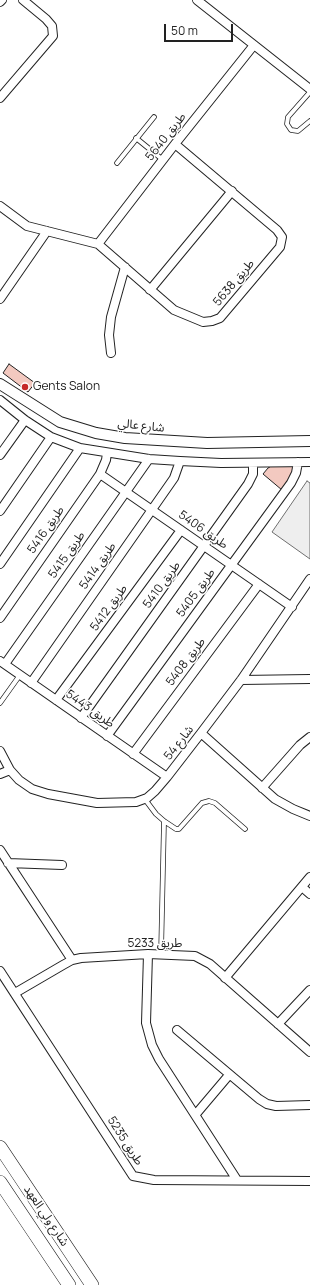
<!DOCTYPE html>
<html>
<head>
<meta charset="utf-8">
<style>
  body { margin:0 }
  #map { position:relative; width:310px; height:1285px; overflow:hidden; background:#fff; font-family:Manrope,sans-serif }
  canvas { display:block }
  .scale { position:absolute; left:164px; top:24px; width:69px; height:18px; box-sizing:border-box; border:2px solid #222; border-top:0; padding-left:5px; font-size:12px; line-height:14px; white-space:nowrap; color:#222; -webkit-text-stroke:3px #fff; paint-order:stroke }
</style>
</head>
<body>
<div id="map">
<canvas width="310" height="1285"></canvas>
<div class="scale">50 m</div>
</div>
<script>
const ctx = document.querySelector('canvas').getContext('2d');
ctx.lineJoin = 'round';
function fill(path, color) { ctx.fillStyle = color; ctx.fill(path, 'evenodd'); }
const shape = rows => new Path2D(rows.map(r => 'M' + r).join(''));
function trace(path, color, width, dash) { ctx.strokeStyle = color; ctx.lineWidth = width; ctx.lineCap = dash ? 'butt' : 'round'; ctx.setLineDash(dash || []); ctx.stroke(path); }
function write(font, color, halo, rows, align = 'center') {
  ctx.font = font + ' Manrope,"Noto Sans Arabic",sans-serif'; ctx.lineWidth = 3; ctx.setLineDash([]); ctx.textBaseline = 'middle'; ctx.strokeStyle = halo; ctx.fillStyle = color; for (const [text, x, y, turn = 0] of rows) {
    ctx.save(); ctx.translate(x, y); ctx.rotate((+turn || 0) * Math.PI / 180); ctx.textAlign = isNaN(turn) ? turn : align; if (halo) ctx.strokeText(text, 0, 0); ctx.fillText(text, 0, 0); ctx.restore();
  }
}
const green = shape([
  [307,481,310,483,310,559,272,532,307,481]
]);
const building = shape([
  [9,364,35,383,28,392,3,373,9,364],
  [273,465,273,466,293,465,295,474,282,490,263,474,268,468,273,465]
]);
const service = shape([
  [310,92,288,117,287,124,291,130,298,131,310,121],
  [136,138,163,160],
  [117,163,154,117],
  [0,703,20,675],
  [147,798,147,802,156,814,164,821,176,829,179,829,202,803,209,801,215,803,245,829],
  [161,955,164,821]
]);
const minor = shape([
  [197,0,310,89],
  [0,2,2,0],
  [0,98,53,36,52,26,46,19,23,0],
  [0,206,27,226,98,244,174,310,203,322,212,321,220,318,280,247,282,237,277,230,175,144],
  [98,244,175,144,254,45],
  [150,290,232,191],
  [0,299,47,231],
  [111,353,109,335,111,317,125,267],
  [0,400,25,420,51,437,80,448,149,459,180,461,221,463,310,462],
  [0,455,25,420],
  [100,474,292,607],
  [0,511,51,437],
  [0,564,80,448],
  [0,618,100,474,106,460,107,453],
  [0,661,167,777],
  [5,664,149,459],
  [241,680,310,679],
  [31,683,174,478,180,461],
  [56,700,181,530],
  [81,718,248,484,253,474,253,463],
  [201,733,275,799,293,809,310,816],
  [107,736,291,483,296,473,298,462],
  [0,751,10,770,19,780,32,789,48,794,97,803,136,802,147,798,155,791,167,777,201,733,241,680,310,579],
  [133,754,259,584],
  [0,774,10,770],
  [262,788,300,745,310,737],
  [0,850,72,960],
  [8,863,62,865],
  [302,887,310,894],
  [148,954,146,1023,152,1045,159,1059,237,1180],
  [0,971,133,1176,154,1180,310,1181],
  [225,978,310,877],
  [15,993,63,965,72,960,81,958,148,954,195,956,210,964,310,1052],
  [278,1024,310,990],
  [177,1030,259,1099,267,1104,276,1106,310,1105],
  [196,1114,229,1075]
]);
const tertiary = shape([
  [0,384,60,422,96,433,125,438,207,443,310,441]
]);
const primary = shape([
  [0,1147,92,1285],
  [0,1182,69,1285]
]);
const markers = [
  [25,387,4,"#c62828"]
];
const streetNames = [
  ["طريق 5640",166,137,-52],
  ["طريق 5638",234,283,-50],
  ["شارع عالي",141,426,6],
  ["طريق 5416",46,530,-55],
  ["طريق 5406",203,530,35],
  ["طريق 5415",67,555,-55],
  ["طريق 5414",98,566,-55],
  ["طريق 5410",162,585,-54],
  ["طريق 5405",196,593,-54],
  ["طريق 5412",109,608,-54],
  ["طريق 5408",186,662,-53],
  ["طريق 5443",90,709,35],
  ["شارع 54",179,743,-52],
  ["طريق 5233",155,944],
  ["طريق 5235",125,1141,57],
  ["شارع ولي العهد",46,1216,56]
];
const poiNames = [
  ["Gents Salon",33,387]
];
fill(green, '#eee');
trace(green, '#6f6f6f', 1);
fill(building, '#f3c9c0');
trace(building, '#222', 1);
trace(service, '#222', 5.5);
trace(minor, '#222', 10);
trace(tertiary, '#222', 12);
trace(primary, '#222', 14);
trace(service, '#fff', 4);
trace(minor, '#fff', 8);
trace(tertiary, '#fff', 10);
trace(primary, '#fff', 13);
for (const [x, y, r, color] of markers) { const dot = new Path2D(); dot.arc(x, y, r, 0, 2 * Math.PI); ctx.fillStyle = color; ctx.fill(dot); trace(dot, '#fff', 1.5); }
write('12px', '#222', '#fff', streetNames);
write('12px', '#222', '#fff', poiNames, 'left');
</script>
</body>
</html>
